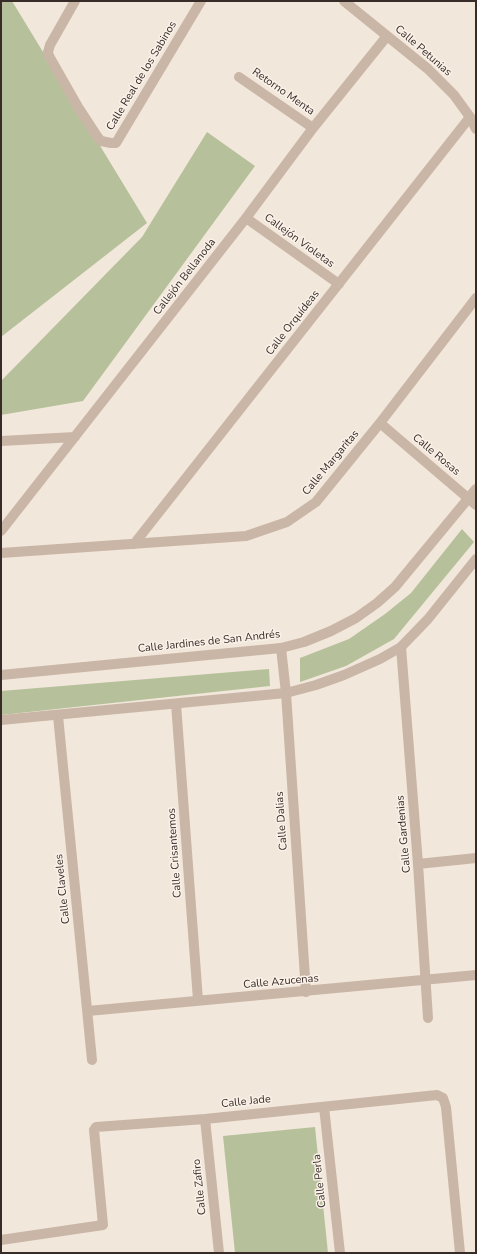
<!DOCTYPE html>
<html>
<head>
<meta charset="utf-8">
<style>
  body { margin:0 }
  #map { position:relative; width:477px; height:1254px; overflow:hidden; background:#f2e7db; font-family:"Nunito Sans",sans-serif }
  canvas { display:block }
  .frame { position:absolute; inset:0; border:2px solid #372c28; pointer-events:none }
</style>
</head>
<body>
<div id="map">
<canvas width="477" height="1254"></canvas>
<div class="frame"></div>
</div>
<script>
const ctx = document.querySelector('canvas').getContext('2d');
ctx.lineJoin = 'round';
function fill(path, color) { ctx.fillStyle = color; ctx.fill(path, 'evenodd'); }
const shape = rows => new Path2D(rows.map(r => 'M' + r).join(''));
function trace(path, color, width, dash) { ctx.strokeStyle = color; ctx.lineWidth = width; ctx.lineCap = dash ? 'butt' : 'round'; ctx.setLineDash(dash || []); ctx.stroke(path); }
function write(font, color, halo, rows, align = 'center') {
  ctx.font = font + ' "Nunito Sans",sans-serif'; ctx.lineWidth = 3; ctx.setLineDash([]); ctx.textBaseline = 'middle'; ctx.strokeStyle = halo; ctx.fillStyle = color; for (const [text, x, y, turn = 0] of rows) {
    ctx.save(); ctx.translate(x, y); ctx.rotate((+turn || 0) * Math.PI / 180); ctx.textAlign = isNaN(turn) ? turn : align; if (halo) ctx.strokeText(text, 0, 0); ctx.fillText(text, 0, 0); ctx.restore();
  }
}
const green = shape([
  [1,1,12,1,147,223,1,337],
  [207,132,255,166,83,401,1,415,1,381,142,237],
  [462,529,474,542,394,639,346,666,300,682,300,658,349,639,385,614,411,593],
  [269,669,270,686,1,715,1,691],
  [315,1127,328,1253,235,1253,223,1136]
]);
const minor = shape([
  [75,1,50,45,48,52,49,56,78,107,97,136,101,141,111,143,116,143,201,1],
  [344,1,428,69,454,95,470,117,476,129],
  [239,77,313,128],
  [246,218,339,284],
  [380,423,476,505],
  [1,441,75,437],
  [1,531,246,218,313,128,387,36],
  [134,544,470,117],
  [1,553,246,536,287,522,316,502,380,423,476,298],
  [401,647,418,864,428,1018],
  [281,648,286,693,306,992],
  [176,704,198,1000],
  [58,716,92,1060],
  [418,864,476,858],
  [88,1011,476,975],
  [324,1107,340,1253],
  [205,1119,219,1253],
  [1,1240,103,1225,94,1130,96,1127,205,1119,437,1095,443,1098,446,1107,460,1253]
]);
const tertiary = shape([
  [1,675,281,648,304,642,331,631,356,618,377,603,395,587,476,489],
  [1,720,286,693,316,685,344,675,380,659,401,647,428,619,476,559]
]);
const streetNames = [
  ["Calle Petunias",423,51,41],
  ["Calle Real de los Sabinos",142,76,-59],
  ["Retorno Menta",283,92,35],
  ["Callejón Violetas",299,241,36],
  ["Callejón Bellanoda",185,277,-52],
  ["Calle Orquídeas",293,323,-52],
  ["Calle Rosas",436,455,40],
  ["Calle Margaritas",331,463,-50],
  ["Calle Jardines de San Andrés",209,642,-6],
  ["Calle Dalias",282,821,-94],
  ["Calle Gardenias",404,834,-95],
  ["Calle Crisantemos",175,853,-94],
  ["Calle Claveles",63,889,-96],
  ["Calle Azucenas",281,982,-5],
  ["Calle Jade",246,1102,-6],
  ["Calle Perla",320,1181,-96],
  ["Calle Zafiro",200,1187,-96]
];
fill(green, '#b6c19b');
trace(minor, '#cab6a7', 10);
trace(tertiary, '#cab6a7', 10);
write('11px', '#372c28', '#faf1e8', streetNames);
</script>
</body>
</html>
